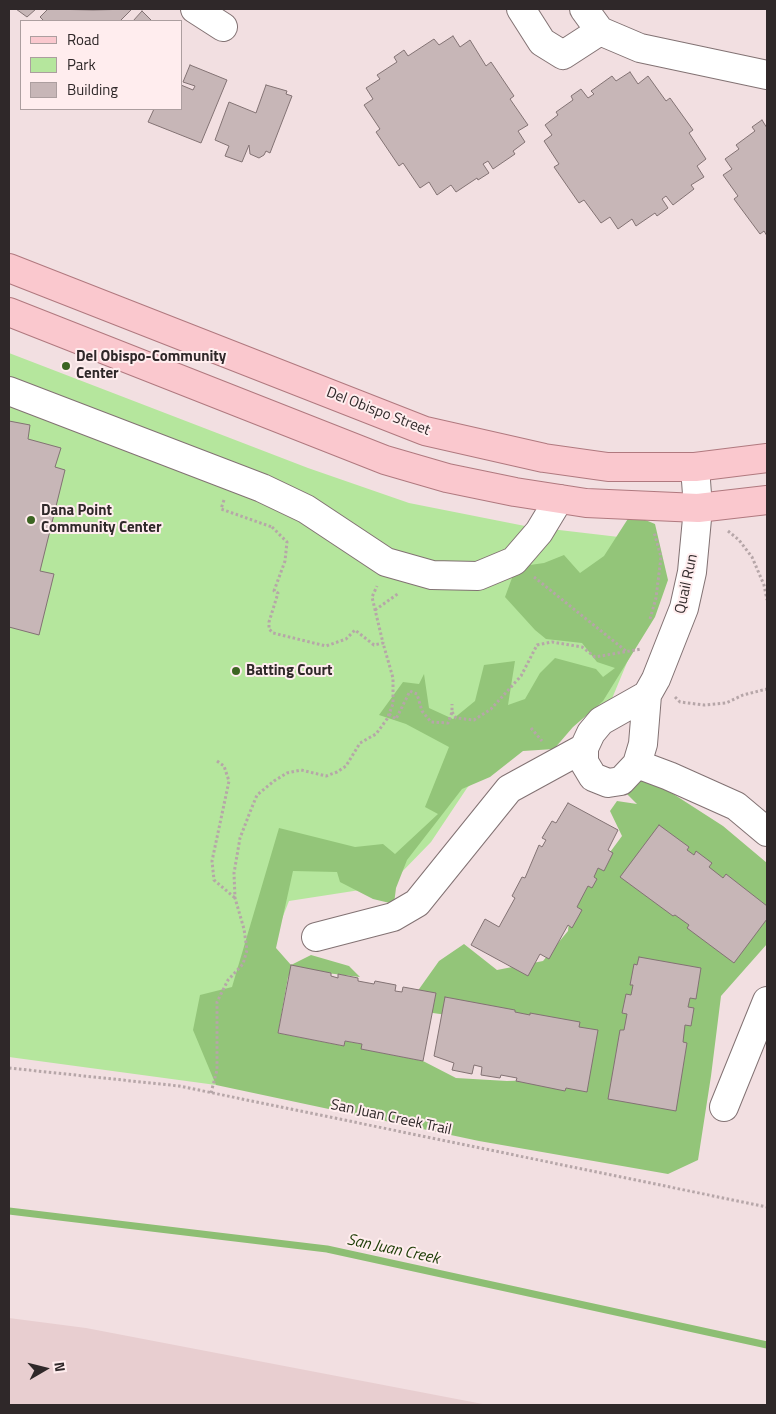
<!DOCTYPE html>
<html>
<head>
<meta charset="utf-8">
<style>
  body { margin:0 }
  #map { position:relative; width:776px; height:1414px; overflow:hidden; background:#f2dfe1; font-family:"Titillium Web",sans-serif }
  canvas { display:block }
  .frame { position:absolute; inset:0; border:10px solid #2f2829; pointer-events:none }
  .legend { position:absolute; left:20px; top:20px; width:162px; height:90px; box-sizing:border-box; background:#ffedee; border:1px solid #ac9e9f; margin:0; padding:6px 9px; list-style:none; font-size:15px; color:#2f2829 }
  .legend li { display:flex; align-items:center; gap:10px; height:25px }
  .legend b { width:25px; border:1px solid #ac9e9f }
  .north { position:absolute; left:20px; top:1344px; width:50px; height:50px; -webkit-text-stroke:4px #ffedee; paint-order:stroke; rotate:82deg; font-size:14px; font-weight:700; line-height:20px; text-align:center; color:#2f2829 }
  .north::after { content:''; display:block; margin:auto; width:18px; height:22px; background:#2f2829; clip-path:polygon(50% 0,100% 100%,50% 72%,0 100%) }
</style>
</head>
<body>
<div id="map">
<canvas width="776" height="1414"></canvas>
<div class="frame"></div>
<ul class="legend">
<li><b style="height:6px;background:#fac8ce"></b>Road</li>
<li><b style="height:14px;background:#b5e69d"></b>Park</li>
<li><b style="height:14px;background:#c7b6b7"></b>Building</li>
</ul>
<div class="north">N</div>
</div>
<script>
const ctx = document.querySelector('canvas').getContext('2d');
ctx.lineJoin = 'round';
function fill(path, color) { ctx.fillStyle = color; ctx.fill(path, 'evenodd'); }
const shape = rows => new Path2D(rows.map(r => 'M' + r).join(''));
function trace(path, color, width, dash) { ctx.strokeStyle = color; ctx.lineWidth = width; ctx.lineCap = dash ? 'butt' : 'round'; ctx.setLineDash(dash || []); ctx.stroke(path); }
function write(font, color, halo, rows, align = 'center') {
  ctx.font = font + ' "Titillium Web",sans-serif'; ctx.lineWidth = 4; ctx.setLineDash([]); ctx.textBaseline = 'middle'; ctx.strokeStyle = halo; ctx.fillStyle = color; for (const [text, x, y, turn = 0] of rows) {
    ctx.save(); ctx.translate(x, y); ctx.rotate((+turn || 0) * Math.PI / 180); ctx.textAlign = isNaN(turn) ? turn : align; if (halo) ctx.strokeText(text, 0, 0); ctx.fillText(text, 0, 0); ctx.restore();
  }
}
const built = shape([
  [9,1318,86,1328,488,1405,9,1405]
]);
const green = shape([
  [9,353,308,468,409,503,525,526,636,539,633,648,611,701,497,755,467,788,431,842,396,878,373,888,289,901,216,1085,9,1057]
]);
const forest = shape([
  [631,514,655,524,668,580,655,617,603,701,573,727,554,749,523,751,490,777,462,789,407,860,396,888,394,904,373,899,340,882,337,872,293,871,276,948,291,965,311,955,349,966,360,977,293,969,288,977,278,1033,344,1046,345,1041,362,1044,362,1049,423,1061,456,1078,507,1081,576,1079,468,1018,412,1010,412,999,439,961,464,944,497,970,543,961,568,931,571,905,622,836,610,811,617,801,637,804,623,790,630,780,650,779,723,826,767,863,767,944,721,996,711,1076,698,1160,668,1174,479,1141,216,1085,193,1030,200,995,232,987,279,828,355,847,383,844,395,854,438,814,425,807,449,747,406,724,379,715,403,682,419,684,424,674,429,708,453,719,475,701,484,665,515,661,508,705,525,699,540,673,555,658,596,669,603,677,615,668,597,662,582,643,546,639,535,630,505,597,516,567,544,563,564,555,580,573,604,556]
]);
const stream = shape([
  [9,1211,327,1249,767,1345]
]);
const building = shape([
  [16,9,36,9,27,17,16,9],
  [48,9,93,10,132,9,120,21,44,21,40,17,48,9],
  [142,11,152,21,133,21,142,11],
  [453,36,460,47,470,40,486,66,491,62,514,96,510,99,528,125,518,131,525,142,513,151,515,154,493,169,488,161,483,164,489,173,478,180,477,178,456,192,451,185,437,195,429,182,420,188,403,163,399,166,376,132,380,129,364,105,373,99,366,88,380,79,377,75,397,62,394,57,404,50,408,56,434,39,439,45,453,36],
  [190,65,227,80,201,143,148,122,154,109,181,109,181,85,193,90,195,86,183,82,190,65],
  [630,72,638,84,648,76,666,101,670,98,693,130,689,133,706,159,697,166,704,177,691,185,694,189,673,205,666,196,662,199,668,208,657,216,655,213,636,226,632,219,618,229,610,217,601,223,584,200,579,203,554,167,559,164,544,141,552,135,545,125,558,115,556,112,573,100,571,96,581,89,588,98,594,94,591,91,612,76,616,81,630,72],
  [266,85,287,91,286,94,292,96,270,153,266,151,264,155,259,158,250,154,249,145,242,162,225,156,229,146,215,140,229,102,256,113,266,85],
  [762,120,767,128,767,236,764,231,760,234,734,199,738,196,723,175,732,169,725,159,739,149,736,145,755,131,752,127,762,120],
  [9,421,30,425,28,439,61,448,55,467,65,470,40,571,54,574,39,635,9,627,9,421],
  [568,803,618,830,608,850,613,853,604,871,598,868,594,877,597,879,592,888,588,886,577,907,582,910,572,928,568,925,549,959,540,954,528,976,471,945,485,919,499,927,515,898,512,896,522,877,525,878,539,845,542,847,546,840,542,838,552,821,556,823,568,803],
  [659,825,689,847,687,850,694,855,696,851,712,863,709,867,723,878,726,874,767,906,767,919,734,963,687,928,689,925,675,915,673,916,620,877,659,825],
  [639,957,701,968,696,999,690,998,688,1007,694,1008,691,1026,685,1025,683,1042,687,1043,676,1111,608,1099,620,1030,624,1030,627,1014,622,1013,626,994,631,995,633,985,630,985,634,964,637,965,639,957],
  [291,965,331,973,331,976,338,978,338,974,358,978,358,981,374,984,375,981,396,985,395,991,402,992,403,987,436,993,423,1061,361,1049,362,1044,345,1041,344,1046,278,1033,291,965],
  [445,997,515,1010,515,1012,530,1015,530,1013,580,1022,579,1027,598,1030,587,1092,566,1088,565,1091,516,1081,517,1078,501,1075,500,1078,481,1075,482,1067,474,1065,472,1074,452,1070,454,1063,434,1056,445,997]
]);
const path = shape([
  [224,500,221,509,272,527],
  [272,527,287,542,285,561,274,591,278,593,269,622,269,629,273,633,326,646,346,639,355,630,374,645,383,643,372,597,377,586],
  [728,531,739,540,752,557,764,585,767,600],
  [534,577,626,651],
  [375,610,399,593],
  [650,619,656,598,661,557,654,532],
  [675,697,680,702,704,705,726,703,743,695,767,689],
  [452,712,456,718,474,720,491,709,521,676,537,645,552,642,582,647,595,657,641,649],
  [389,714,396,719,410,691,417,694,422,711,431,722,448,723,452,712,452,704],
  [531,728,542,741],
  [217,761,224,766,229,781,212,861,214,880,235,898],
  [9,1068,179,1086,767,1207],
  [211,1093,217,1070,217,1002,228,980,243,964,247,950,244,929,235,898,234,873,240,838,250,812,257,795,274,781,287,773,301,770,326,776,337,772,346,766,360,743,376,734,387,719,393,704,393,678,383,643]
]);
const minor = shape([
  [195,9,223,27],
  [521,9,542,42,563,55,600,31],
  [584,9,600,31,640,48,767,75],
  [9,391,262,488,306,509,386,562,432,575,478,576,514,561,539,532,559,499],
  [647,695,601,721,591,733,584,748,584,762,593,777,608,783,621,781,637,764,643,744,647,695,656,679,684,608,692,572,698,508,695,467],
  [637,764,669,776,736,806,767,832],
  [316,937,393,917,417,903,509,789,584,748],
  [724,1107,767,1001]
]);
const major = shape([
  [9,268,425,431,544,458,608,467,695,467,767,458],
  [9,312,385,460,447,478,515,492,586,503,698,508,767,500]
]);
const markers = [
  [66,366,5,"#3c6522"],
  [31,520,5,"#3c6522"],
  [236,671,5,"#3c6522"]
];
const poiNames = [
  ["Del Obispo-Community",76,357],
  ["Center",76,374],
  ["Dana Point",41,511],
  ["Community Center",41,528],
  ["Batting Court",246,671]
];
const streetNames = [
  ["Del Obispo Street",378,412,21],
  ["Quail Run",687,584,-78],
  ["San Juan Creek Trail",391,1118,12]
];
const waterNames = [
  ["San Juan Creek",393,1250,12]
];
fill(built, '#e8ced0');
fill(green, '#b5e69d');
fill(forest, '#93c579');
trace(stream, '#8dbe73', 7);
fill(building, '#c7b6b7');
trace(building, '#827273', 1);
trace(minor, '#827273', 30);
trace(major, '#b0797f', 30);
trace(path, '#b6a6a8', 3, [2.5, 2.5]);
trace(minor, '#fff', 28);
trace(major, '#fac8ce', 28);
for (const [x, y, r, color] of markers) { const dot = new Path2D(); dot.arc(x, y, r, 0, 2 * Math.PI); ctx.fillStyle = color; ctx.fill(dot); trace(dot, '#ffedee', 2); }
write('bold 15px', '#2f2829', '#ffedee', poiNames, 'left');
write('15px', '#2f2829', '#ffedee', streetNames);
write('italic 16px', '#1b3b04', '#ffedee', waterNames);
</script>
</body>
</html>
